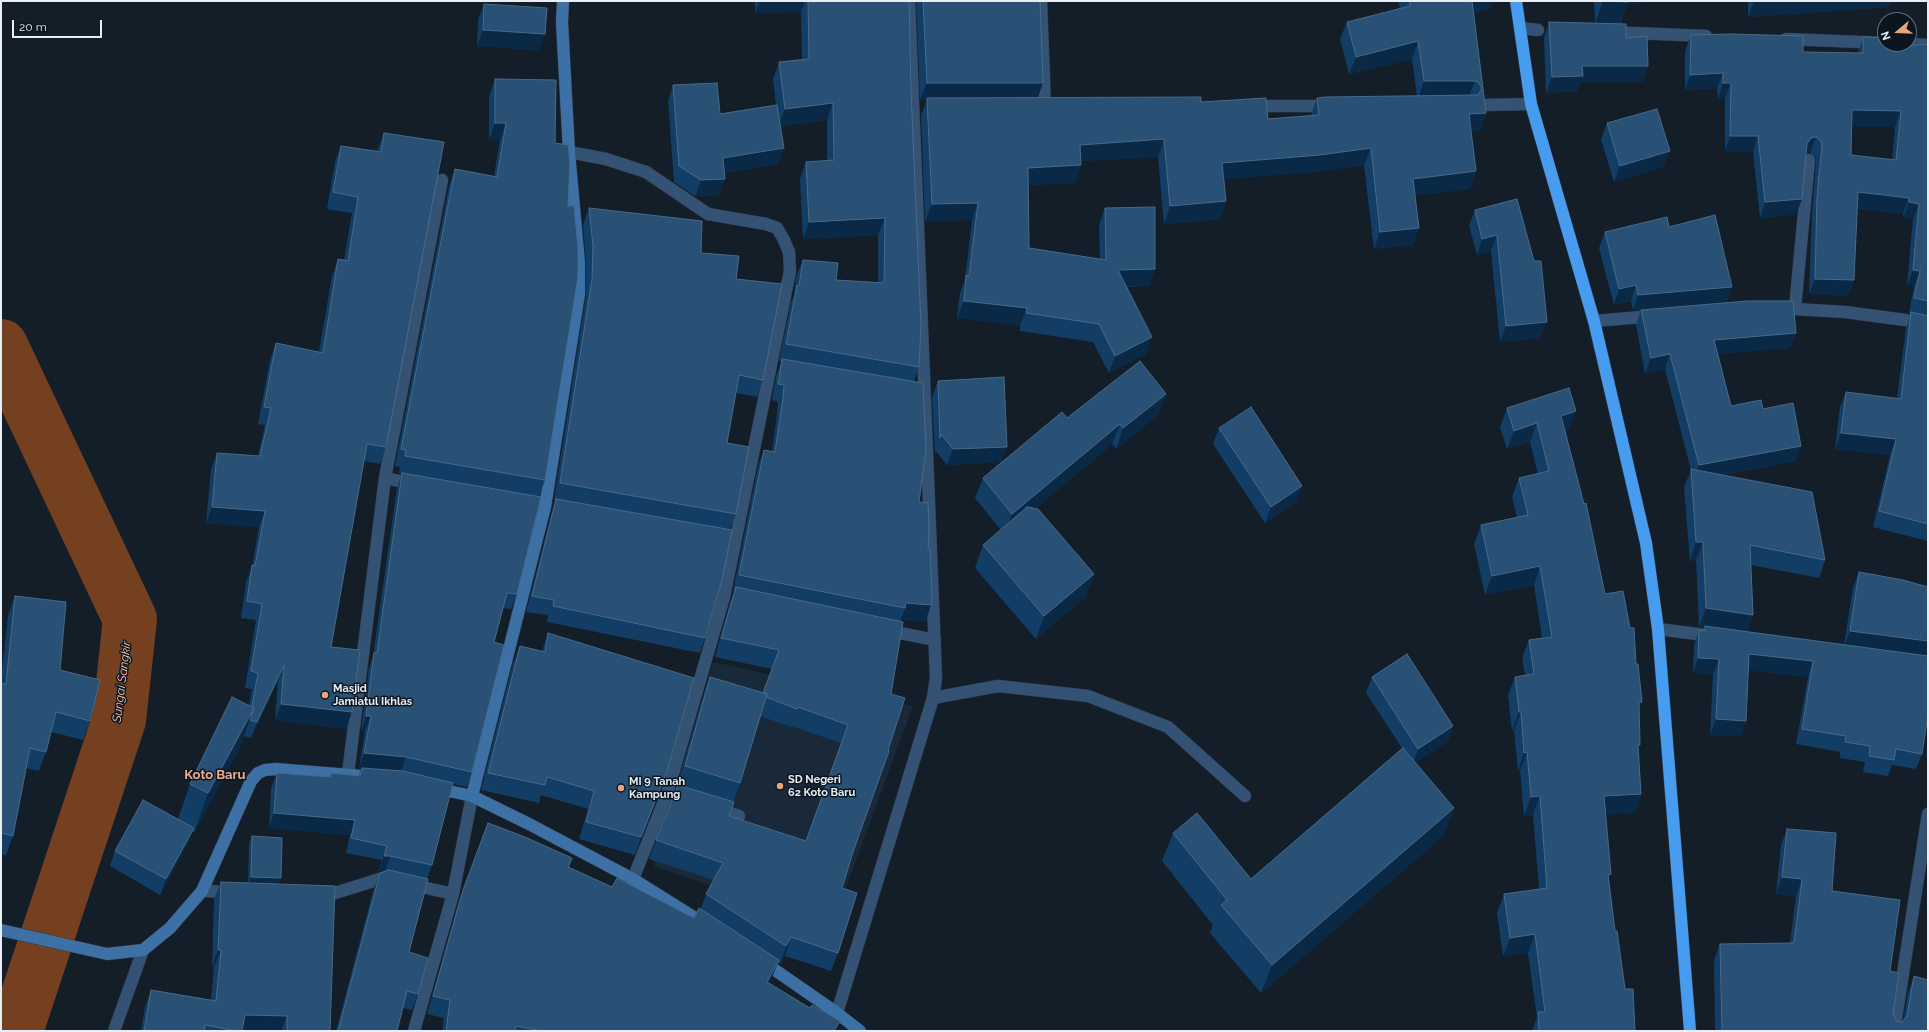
<!DOCTYPE html>
<html>
<head>
<meta charset="utf-8">
<style>
  body { margin:0 }
  #map { position:relative; width:1929px; height:1032px; overflow:hidden; background:#141e29; font-family:Raleway,sans-serif }
  canvas { display:block }
  .frame { position:absolute; inset:0; border:2px solid #e7eef6; pointer-events:none }
  .north { position:absolute; left:1877px; top:12px; width:40px; height:40px; box-sizing:border-box; background:#0b1520; border:1px solid #636c76; border-radius:50%; rotate:251deg; font-size:11px; font-weight:700; line-height:16px; text-align:center; color:#e7eef6 }
  .north::after { content:''; display:block; margin:auto; width:14px; height:18px; background:#efa378; clip-path:polygon(50% 0,100% 100%,50% 72%,0 100%) }
  .scale { position:absolute; left:12px; top:20px; width:90px; height:18px; box-sizing:border-box; border:2px solid #e7eef6; border-top:0; padding-left:5px; font-size:12px; line-height:14px; white-space:nowrap; color:#e7eef6; -webkit-text-stroke:3px #0b1520; paint-order:stroke }
</style>
</head>
<body>
<div id="map">
<canvas width="1929" height="1032"></canvas>
<div class="frame"></div>
<div class="north">N</div>
<div class="scale">20 m</div>
</div>
<script>
const ctx = document.querySelector('canvas').getContext('2d');
ctx.lineJoin = 'round';
function fill(path, color) { ctx.fillStyle = color; ctx.fill(path, 'evenodd'); }
const shape = rows => new Path2D(rows.map(r => 'M' + r).join(''));
function trace(path, color, width, dash) { ctx.strokeStyle = color; ctx.lineWidth = width; ctx.lineCap = dash ? 'butt' : 'round'; ctx.setLineDash(dash || []); ctx.stroke(path); }
function write(font, color, halo, rows, align = 'center') {
  ctx.font = font + ' Raleway,sans-serif'; ctx.lineWidth = 3; ctx.setLineDash([]); ctx.textBaseline = 'middle'; ctx.strokeStyle = halo; ctx.fillStyle = color; for (const [text, x, y, turn = 0] of rows) {
    ctx.save(); ctx.translate(x, y); ctx.rotate((+turn || 0) * Math.PI / 180); ctx.textAlign = isNaN(turn) ? turn : align; if (halo) ctx.strokeText(text, 0, 0); ctx.fillText(text, 0, 0); ctx.restore();
  }
}
const built = shape([
  [713,662,913,706,831,928,654,866]
]);
const river = shape([
  [1,346,130,619,119,720,16,1031]
]);
const lane = shape([
  [933,698,998,686,1088,696,1168,727,1245,796],
  [714,808,739,816]
]);
const street = shape([
  [1041,1,1045,107],
  [1521,28,1538,30],
  [1610,32,1706,36],
  [1786,39,1885,43],
  [1908,44,1928,45],
  [1483,105,1531,104],
  [1252,106,1331,106],
  [569,152,606,159,646,172,708,214,766,224,777,228,783,238,789,252,790,271,724,597,667,794,633,879],
  [1777,308,1845,312,1905,320,1928,325],
  [1795,308,1809,160],
  [1594,321,1654,316],
  [385,478,414,484],
  [1658,629,1713,636],
  [885,630,935,640],
  [348,774,385,478,442,180],
  [202,891,232,892],
  [319,895,335,893,383,878,453,894],
  [837,1013,933,698,936,678,909,1],
  [114,1031,143,950],
  [414,1031,453,894,472,796],
  [1894,1031,1928,814]
]);
const secondary = shape([
  [435,788,472,796,529,824,633,879,708,926],
  [472,796,545,507,579,294,579,263,569,152,562,22,563,1],
  [1,930,107,954,143,950,170,928,202,891,251,781,258,773,265,770,276,769,374,777],
  [762,961,837,1013,860,1031]
]);
const highway = shape([
  [1516,1,1531,104,1594,321,1646,543,1658,629,1690,1031]
]);
const wall = shape([
  [755,1,909,1,911,91,919,367,914,381,919,502,928,547,931,605,925,622,901,619,901,621,853,852,842,888,838,953,831,971,785,956,780,964,778,963,772,977,769,983,836,1031,442,1031,444,1018,427,1014,457,907,488,823,572,858,569,867,612,887,694,918,701,909,706,894,714,880,649,859,676,789,702,700,710,677,763,693,772,669,715,657,729,606,734,591,733,591,758,466,764,450,772,451,777,415,778,402,772,400,776,376,782,361,779,361,791,302,794,296,796,277,803,260,836,280,878,283,878,235,803,239,800,179,806,162,827,161,827,120,780,126,784,148,778,164,724,173,725,179,719,195,695,196,674,182,668,101,673,85,720,114,776,105,773,79,779,62,802,59,801,12,755,13],
  [760,716,791,727,791,726,841,743,806,841,729,816,733,802,740,783],
  [916,1,1040,1,1038,98,1201,102,1268,119,1311,115,1317,98,1417,96,1412,59,1349,74,1340,39,1347,22,1400,9,1398,1,1493,1,1490,9,1474,13,1486,113,1480,130,1471,131,1476,171,1470,189,1415,195,1419,228,1412,245,1374,249,1364,165,1313,172,1224,179,1226,201,1220,219,1164,224,1158,157,1081,161,1075,183,1028,185,1029,248,1100,259,1099,225,1105,208,1155,269,1149,286,1127,287,1146,354,1109,373,1093,342,1020,331,1020,325,957,318,960,293,965,280,972,220,925,221,921,115,927,100,920,100],
  [1594,1,1642,1,1641,4,1627,4,1620,24,1626,38,1648,66,1642,82,1580,82,1577,91,1546,93,1544,38,1549,22,1595,23],
  [1748,1,1891,1,1889,7,1748,17],
  [484,4,539,50,477,46,478,20],
  [1691,35,1803,52,1858,53,1863,37,1896,47,1928,44,1928,541,1873,527,1890,455,1835,449,1840,407,1846,392,1897,398,1906,328,1911,314,1909,313,1914,286,1907,285,1913,219,1903,218,1903,214,1857,208,1854,280,1848,296,1809,294,1812,213,1816,161,1816,157,1810,153,1806,153,1802,199,1796,214,1760,218,1753,152,1725,151,1725,98,1718,99,1717,88,1685,90,1685,51],
  [1852,126,1895,127,1892,160,1851,155],
  [495,79,556,80,545,480,539,497,517,594,511,609,503,608,494,642,472,772,467,787,453,784,432,865,427,879,409,952,418,994,412,1010,403,1008,397,1031,336,1031,374,888,380,873,386,871,379,871,382,860,346,853,350,835,269,828,271,788,277,773,330,777,331,773,359,776,361,768,359,768,365,731,361,731,369,668,373,656,397,488,402,473,399,473,400,467,395,466,449,186,455,169,494,176,500,140,489,140,489,96],
  [1607,123,1664,167,1614,182,1601,139],
  [384,133,386,447,380,464,364,461,331,647,346,729,275,720,278,681,251,738,244,736,240,747,194,833,192,832,188,844,160,895,110,866,115,851,178,819,190,784,249,705,252,689,245,688,256,620,241,618,246,582,252,567,259,527,206,523,211,469,217,453,258,456,265,425,258,424,270,360,276,343,319,352,332,276,338,259,344,260,352,213,327,209,335,162,341,146,377,151],
  [589,208,701,253,736,279,763,380,757,397,736,393,727,443,736,514,730,529,705,638,700,653,547,622,548,615,526,612,551,515,556,500,554,500,586,295,586,263,583,225],
  [1475,210,1534,261,1541,338,1500,342,1491,251,1477,255,1469,226],
  [1669,227,1727,303,1633,310,1631,301,1614,305,1599,248,1605,232],
  [1641,310,1796,333,1790,348,1718,354,1731,406,1763,409,1796,461,1722,475,1825,560,1819,578,1751,565,1753,615,1747,632,1844,645,1853,588,1859,572,1922,754,1916,769,1892,765,1888,776,1863,772,1865,762,1840,758,1840,752,1796,744,1808,677,1748,670,1746,721,1740,736,1710,735,1713,674,1693,673,1694,646,1699,630,1704,631,1705,628,1699,627,1696,560,1690,561,1684,487,1691,470,1665,369,1645,373,1636,325],
  [938,381,1001,462,1067,418,1166,394,1158,415,1116,449,1112,444,1036,508,1094,574,1085,597,1036,639,975,568,983,545,1001,530,975,498,983,478,1001,462,947,465,936,451,935,454,932,397],
  [1507,408,1569,429,1565,431,1605,594,1639,709,1638,750,1641,794,1635,813,1606,814,1609,881,1615,931,1625,989,1635,1031,1532,1031,1537,1017,1528,953,1503,956,1497,913,1504,894,1539,889,1533,815,1524,816,1520,771,1518,771,1514,731,1512,731,1508,695,1515,677,1525,675,1522,658,1529,640,1542,638,1534,585,1485,595,1474,544,1481,525,1517,517,1512,497,1519,478,1538,474,1530,442,1507,449,1500,427],
  [1219,428,1297,502,1265,523,1213,444],
  [15,596,90,721,83,740,51,732,46,752,39,771,26,768,13,836,6,855,1,854,1,680,8,615],
  [548,633,660,792,635,855,579,839,588,809,541,795,539,803,481,790,513,663,520,646,542,651],
  [1372,677,1453,726,1448,741,1415,763,1454,808,1443,836,1261,993,1210,933,1213,925,1162,861,1173,833,1251,879,1402,748,1366,693],
  [1787,829,1890,971,1893,1013,1896,1021,1902,1022,1903,1021,1908,993,1914,976,1928,1031,1715,1031,1714,960,1720,944,1790,943,1796,896,1776,894,1781,845],
  [252,836,279,884,330,1031,141,1031,145,1007,151,990,211,1000,214,967,212,967,214,899,221,882,248,883,249,844]
]);
const shadedWall = shape([
  [760,1,805,1,801,12,755,13],
  [1470,1,1493,1,1490,9,1465,15],
  [1603,1,1642,1,1641,4,1627,4,1619,25,1595,24],
  [1754,1,1891,1,1889,7,1748,17],
  [483,30,545,34,539,50,477,46],
  [1418,41,1412,59,1349,74,1356,57],
  [1582,66,1648,66,1642,82,1580,82,1577,91,1546,93,1552,77],
  [1723,73,1717,88,1685,90,1690,75],
  [1424,81,1475,81,1468,99,1418,99],
  [927,83,1043,83,1037,100,927,98,927,100,920,100],
  [1723,83,1731,83,1725,98,1718,99],
  [833,103,827,120,778,126,785,109],
  [1852,110,1901,111,1895,127,1847,126],
  [1486,113,1480,130,1463,131,1469,114],
  [495,123,506,123,500,140,489,140],
  [1730,136,1758,136,1753,152,1725,151],
  [1816,137,1810,153,1806,153,1807,144,1811,138],
  [1164,139,1158,157,1073,162,1080,145],
  [784,148,778,164,717,174,723,158],
  [1371,148,1364,165,1313,172,1216,180,1222,163],
  [1670,151,1664,167,1614,182,1620,166],
  [1081,165,1075,183,1022,186,1028,168],
  [1476,171,1470,189,1407,196,1413,179],
  [725,179,719,195,695,196,701,180],
  [1858,192,1909,198,1903,214,1852,207],
  [1802,199,1796,214,1760,218,1765,202],
  [1226,201,1220,219,1164,224,1170,206],
  [1909,202,1919,204,1913,219,1903,218],
  [978,203,972,220,925,221,932,204],
  [885,218,878,235,803,239,809,222],
  [1419,228,1412,245,1374,249,1380,232],
  [1497,235,1491,251,1477,255,1482,239],
  [1155,269,1149,286,1112,287,1118,270],
  [1913,270,1920,271,1914,286,1907,285],
  [1815,279,1854,280,1848,296,1809,294],
  [1636,285,1631,301,1614,305,1619,289],
  [1732,287,1727,303,1633,310,1638,295],
  [964,301,1027,308,1020,325,957,318],
  [1547,322,1541,338,1500,342,1506,326],
  [1796,333,1790,348,1708,355,1714,340],
  [1152,337,1146,354,1109,373,1115,356],
  [1670,354,1665,369,1645,373,1651,358],
  [1166,394,1158,415,1116,449,1123,428],
  [1576,411,1569,429,1555,434,1561,416],
  [1537,423,1530,442,1507,449,1514,431],
  [1120,424,1112,444,1005,534,1012,514],
  [1841,433,1896,439,1890,455,1835,449],
  [1801,446,1796,461,1693,480,1699,465],
  [1007,447,1001,462,947,465,953,449],
  [1302,486,1297,502,1265,523,1271,507],
  [212,507,265,511,259,527,206,523],
  [1696,542,1703,542,1696,560,1690,561],
  [1540,566,1534,585,1485,595,1492,576],
  [1094,574,1085,597,1036,639,1044,616],
  [906,603,931,605,925,622,901,619,905,608],
  [1706,608,1753,615,1747,633,1705,626,1705,628,1699,627],
  [1850,631,1928,641,1928,657,1844,646],
  [1749,654,1813,661,1808,677,1743,670],
  [1698,658,1719,659,1713,674,1693,673],
  [284,665,278,681,251,738,257,722],
  [1639,702,1642,702,1635,721],
  [281,704,352,712,346,729,275,720],
  [254,708,240,747,194,833,208,793],
  [1519,712,1521,712,1514,731,1512,731],
  [366,716,371,716,365,731,361,731],
  [1716,719,1746,721,1740,736,1710,735],
  [1453,726,1448,741,1413,765,1418,749],
  [1527,752,1520,771,1518,771,1524,753],
  [364,753,406,757,401,772,359,768],
  [666,774,660,792,635,855,641,837],
  [1641,794,1635,813,1597,815,1604,796],
  [1540,796,1533,815,1524,816,1531,797],
  [1454,808,1443,836,1261,993,1272,965],
  [274,813,355,820,350,835,269,828],
  [194,828,188,844,160,895,166,879],
  [384,856,390,856,385,871,379,871],
  [1611,874,1604,893,1608,875],
  [251,877,281,878,278,886,248,885],
  [1782,877,1802,879,1796,896,1776,894],
  [1535,934,1528,953,1503,956,1510,938],
  [791,937,785,956,780,964,786,946],
  [218,950,221,950,214,967,212,967],
  [779,960,772,977,760,999,767,982],
  [245,1015,287,1016,281,1031,239,1031],
  [840,1021,836,1031,834,1031]
]);
const building = shape([
  [808,1,909,1,911,91,921,326,919,367,786,344,797,285,799,286,803,260,838,263,836,280,884,283,885,218,809,222,806,162,834,160,833,103,785,109,779,62,809,59,808,1],
  [923,1,1040,1,1043,83,927,83,923,1],
  [1409,1,1472,1,1486,113,1469,114,1476,171,1413,179,1419,228,1380,232,1371,148,1320,155,1222,163,1226,201,1170,206,1164,139,1080,145,1081,165,1028,168,1029,248,1106,260,1105,208,1155,207,1155,269,1118,270,1152,337,1115,356,1099,324,1026,313,1027,308,964,301,966,275,969,276,978,203,932,204,927,98,1201,97,1201,102,1266,98,1268,119,1319,115,1317,98,1326,97,1478,95,1482,88,1478,82,1475,81,1424,81,1418,41,1356,57,1347,22,1410,6,1409,1],
  [1603,1,1628,1,1628,2,1603,1],
  [484,4,547,8,545,34,483,30,484,4],
  [1549,22,1626,24,1626,38,1647,36,1648,66,1582,66,1583,76,1552,77,1549,22],
  [1731,34,1803,36,1803,52,1863,53,1863,37,1885,38,1885,44,1896,44,1896,47,1928,44,1928,301,1914,298,1920,271,1913,270,1919,204,1909,202,1909,198,1858,192,1854,280,1815,279,1817,197,1822,145,1821,141,1816,137,1811,138,1807,144,1802,199,1765,202,1758,136,1730,136,1731,83,1723,83,1723,73,1690,75,1691,35,1731,34],
  [1852,110,1901,111,1896,160,1851,155,1852,110],
  [495,79,556,80,555,143,568,145,570,162,568,206,574,206,578,247,578,277,545,480,405,456,406,450,401,449,455,169,497,177,506,123,495,123,495,79],
  [717,83,720,114,777,105,784,148,723,158,725,179,701,180,679,166,673,85,717,83],
  [1657,109,1670,151,1620,166,1607,123,1657,109],
  [384,133,444,142,386,447,367,444,331,647,360,650,352,712,281,704,284,665,257,722,250,720,254,708,252,706,258,673,251,671,262,604,247,601,252,565,255,566,265,511,212,507,217,453,260,456,271,408,264,407,276,343,323,353,338,259,348,261,358,197,333,192,341,146,381,152,384,133],
  [1517,199,1534,261,1541,261,1547,322,1506,326,1497,235,1482,239,1475,210,1517,199],
  [589,208,702,221,701,253,739,256,736,279,782,284,763,380,739,375,727,443,749,447,736,514,560,483,592,279,593,246,589,208],
  [1715,215,1732,287,1638,295,1636,285,1619,289,1605,232,1667,217,1669,227,1715,215],
  [1747,301,1793,301,1796,333,1714,340,1731,406,1761,400,1763,409,1793,403,1801,446,1699,465,1670,354,1651,358,1641,310,1747,301],
  [1911,312,1928,316,1928,524,1879,511,1896,439,1841,433,1846,392,1901,399,1911,312],
  [782,359,923,383,926,450,919,502,928,503,929,532,928,547,930,547,932,596,931,605,906,603,905,608,739,575,764,450,775,452,783,398,784,385,778,384,782,359],
  [1140,361,1166,394,1123,428,1120,424,1012,514,983,478,1062,412,1067,418,1140,361],
  [1004,377,1007,447,953,449,941,434,940,438,938,381,1004,377],
  [1569,388,1576,411,1561,416,1584,504,1586,503,1605,594,1623,591,1630,628,1634,628,1636,664,1638,664,1642,702,1639,702,1640,745,1638,745,1641,794,1604,796,1611,874,1608,875,1615,931,1617,931,1625,989,1633,989,1635,1031,1539,1031,1538,1012,1545,1012,1535,934,1510,938,1504,894,1547,888,1540,796,1531,797,1527,752,1524,753,1521,712,1519,712,1515,677,1534,674,1529,640,1552,637,1540,566,1492,576,1481,525,1528,515,1519,478,1549,471,1537,423,1514,431,1507,408,1569,388],
  [1251,407,1302,486,1271,507,1219,428,1251,407],
  [1691,469,1812,492,1825,560,1750,545,1753,615,1706,608,1703,542,1696,542,1691,469],
  [402,473,541,497,517,594,507,593,494,642,504,645,472,772,406,757,364,753,371,716,366,716,374,653,377,653,402,473],
  [556,499,732,530,722,580,705,638,553,606,554,600,532,596,556,499],
  [1027,507,1038,509,1094,574,1044,616,983,545,1027,507],
  [1859,572,1903,580,1928,587,1928,641,1850,631,1859,572],
  [736,587,903,622,891,694,905,698,888,750,889,751,853,852,842,888,857,893,838,953,791,937,786,946,706,894,723,863,656,840,678,785,734,802,729,816,806,841,848,725,798,707,797,709,766,697,767,694,763,693,779,650,721,638,736,587],
  [15,596,66,602,60,670,100,680,90,721,56,712,46,752,30,748,13,836,1,833,1,684,6,684,15,596],
  [1705,626,1928,656,1928,715,1922,754,1896,749,1894,760,1869,756,1870,746,1845,742,1846,736,1802,729,1813,661,1749,654,1746,721,1716,719,1719,659,1698,658,1699,630,1705,631,1705,626],
  [548,633,694,678,666,774,641,837,586,822,594,791,547,777,545,785,488,773,520,646,545,652,548,633],
  [1407,654,1453,726,1418,749,1372,677,1407,654],
  [710,677,767,694,740,783,685,766,710,677],
  [232,697,254,708,208,793,190,784,232,697],
  [1403,748,1454,808,1272,965,1221,905,1227,900,1173,833,1197,813,1251,879,1403,748],
  [362,768,403,771,453,783,432,865,390,856,384,856,387,846,351,838,355,820,274,813,277,773,331,777,331,773,360,776,362,768],
  [143,800,194,828,166,879,115,851,143,800],
  [488,823,525,837,572,858,568,867,612,887,617,878,694,918,699,908,779,960,767,982,810,1008,812,1005,840,1021,834,1031,542,1031,516,1026,515,1031,446,1031,450,1000,433,996,463,890,488,823],
  [1787,829,1836,833,1832,891,1900,900,1890,971,1899,973,1893,1013,1896,1021,1902,1022,1907,1016,1914,976,1928,980,1928,1031,1722,1031,1720,944,1794,943,1802,879,1782,877,1787,829],
  [252,836,282,838,281,878,251,877,252,836],
  [389,870,428,879,409,952,428,958,418,994,407,991,397,1031,338,1031,380,873,389,870],
  [221,882,335,886,330,1031,287,1031,287,1016,245,1015,242,1031,237,1031,205,1025,204,1031,144,1031,151,990,216,1001,221,950,218,950,221,882]
]);
const markers = [
  [325,695,4,"#efa378"],
  [780,786,4,"#efa378"],
  [621,788,4,"#efa378"]
];
const poiNames = [
  ["Masjid",333,689],
  ["Jamiatul Ikhlas",333,702],
  ["SD Negeri",788,780],
  ["62 Koto Baru",788,793],
  ["MI 9 Tanah",629,782],
  ["Kampung",629,795]
];
const waterNames = [
  ["Sungai Sangkir",122,682,-83]
];
const quarterNames = [
  ["Koto Baru",215,775]
];
fill(built, '#1a2939');
trace(river, '#75401f', 54);
trace(lane, '#323b46', 13);
trace(street, '#323b46', 13);
trace(secondary, '#323b46', 13);
trace(highway, '#323b46', 13);
trace(lane, '#345374', 12);
trace(street, '#345374', 12);
trace(secondary, '#3d71a5', 12);
trace(highway, '#489cef', 12);
fill(wall, '#123e65');
fill(shadedWall, '#092946');
fill(building, '#295175');
trace(building, '#476a89', 1);
for (const [x, y, r, color] of markers) { const dot = new Path2D(); dot.arc(x, y, r, 0, 2 * Math.PI); ctx.fillStyle = color; ctx.fill(dot); trace(dot, '#0b1520', 1.5); }
write('bold 11px', '#e7eef6', '#0b1520', poiNames, 'left');
write('italic 12px', '#ffcbaf', '#0b1520', waterNames);
write('bold 13px', '#f4ac85', '#0b1520', quarterNames);
</script>
</body>
</html>
